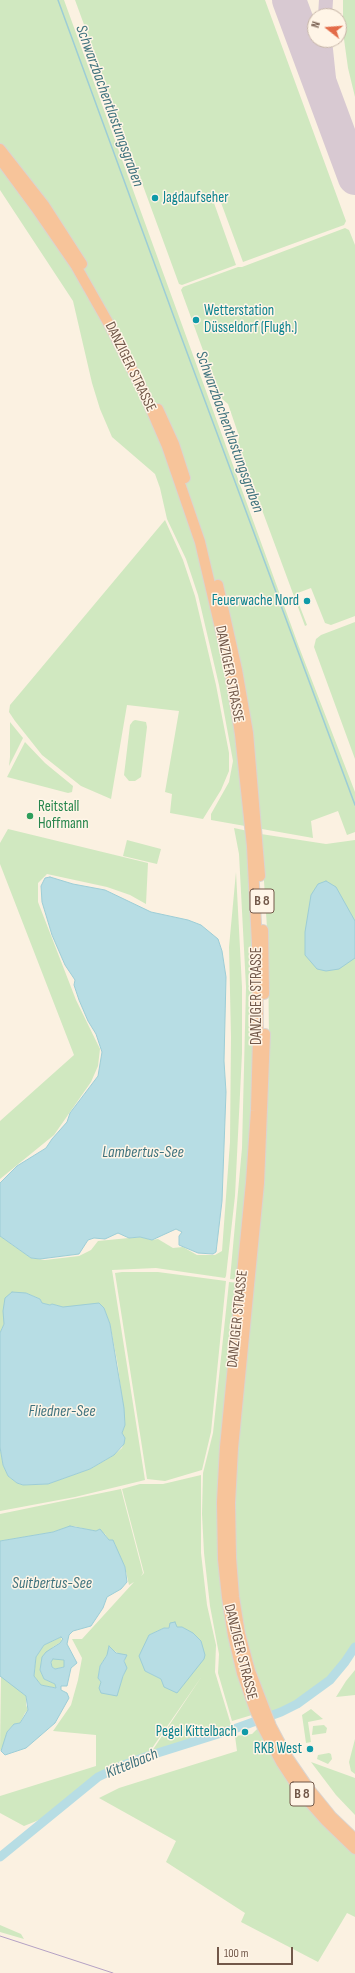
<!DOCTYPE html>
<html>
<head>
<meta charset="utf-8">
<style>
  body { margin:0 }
  #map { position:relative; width:355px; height:1973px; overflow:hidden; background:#fbf1e1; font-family:"Sofia Sans Condensed",sans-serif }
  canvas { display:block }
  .north { position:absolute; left:307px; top:8px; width:40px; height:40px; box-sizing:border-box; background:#fff5e7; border:1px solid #c7b6a8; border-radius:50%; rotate:287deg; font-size:11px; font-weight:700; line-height:16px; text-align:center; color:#725849 }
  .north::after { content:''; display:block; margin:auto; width:14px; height:18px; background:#e36b48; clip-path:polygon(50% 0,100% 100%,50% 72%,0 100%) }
  .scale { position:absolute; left:217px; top:1947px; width:76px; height:18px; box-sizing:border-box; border:2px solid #725849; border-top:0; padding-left:5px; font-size:12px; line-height:14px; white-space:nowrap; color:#725849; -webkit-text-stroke:3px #fff5e7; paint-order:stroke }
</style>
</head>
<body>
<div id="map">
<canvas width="355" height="1973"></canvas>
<div class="north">N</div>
<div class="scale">100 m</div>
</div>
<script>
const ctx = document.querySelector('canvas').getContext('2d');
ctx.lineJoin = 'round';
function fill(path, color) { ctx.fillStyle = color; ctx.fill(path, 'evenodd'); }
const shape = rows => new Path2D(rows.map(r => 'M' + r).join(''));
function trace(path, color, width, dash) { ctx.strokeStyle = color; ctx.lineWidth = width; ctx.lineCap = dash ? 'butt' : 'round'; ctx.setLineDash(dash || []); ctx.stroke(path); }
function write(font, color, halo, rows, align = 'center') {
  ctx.font = font + ' "Sofia Sans Condensed",sans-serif'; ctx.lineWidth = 3; ctx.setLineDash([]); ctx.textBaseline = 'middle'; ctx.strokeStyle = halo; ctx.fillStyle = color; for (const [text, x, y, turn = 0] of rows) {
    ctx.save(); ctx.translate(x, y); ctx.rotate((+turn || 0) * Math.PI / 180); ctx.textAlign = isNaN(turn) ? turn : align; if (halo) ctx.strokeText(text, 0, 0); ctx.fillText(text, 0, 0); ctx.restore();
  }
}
const green = shape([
  [0,0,64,0,299,647,355,792,355,832,347,835,338,811,311,821,313,838,211,820,211,814,229,782,233,761,219,685,198,595,186,559,167,519,160,488,155,474,112,437,100,409,92,383,73,301,0,190],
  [75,0,265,0,346,221,344,225,243,262,220,200,214,203,236,265,182,285,179,284],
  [343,0,355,0,355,97,348,68,343,32],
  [345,228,349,230,355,245,355,616,331,625,325,623,311,588,295,594,307,625,305,626,238,445,239,436,228,404,220,397,181,290,183,287,238,267,242,267],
  [216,400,224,407,234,435,232,444],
  [165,520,183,560,195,596,216,685,229,753,229,771,221,790,203,819,170,813,172,794,165,792,179,711,127,705,111,799,81,786,42,755,15,721,9,712,10,705,21,692],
  [355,622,355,759,314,647,316,639,321,635],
  [135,720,146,722,147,727,141,777,135,781,129,781,124,775,130,725,133,721],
  [10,722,23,738,9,766,10,757],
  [25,742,45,763,73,786,72,792,68,793,7,777],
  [234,828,248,831,254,943,253,1111,240,1280,230,1279,242,1148,246,987,239,854],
  [8,829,148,863,146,904,130,895,107,887,47,874,38,883,38,902,76,1000,100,1049,98,1066,91,1082,54,1135,0,1179,0,1121,74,1055,0,864,0,843],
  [261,834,326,844,355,840,355,1644,344,1662,329,1679,296,1702,270,1714,263,1698,244,1634,234,1558,234,1503,269,1039,268,944],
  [127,840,161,849,157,864,123,856],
  [236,872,242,987,242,1053,235,1196,226,1276,225,1278,156,1268,112,1270,145,1480,75,1497,0,1511,0,1447,3,1465,8,1476,17,1483,23,1485,48,1484,90,1469,114,1455,122,1448,125,1438,122,1433,125,1425,118,1366,110,1324,104,1308,62,1307,52,1304,50,1305,42,1303,40,1299,26,1293,4,1314,4,1324,0,1333,0,1236,31,1258,45,1260,79,1256,91,1250,98,1241,129,1238,140,1237,152,1240,158,1239,173,1248,183,1247,197,1255,215,1255,222,1251,230,1142,231,1037,229,947],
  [122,1272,158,1272,226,1281,211,1432,202,1470,165,1481,147,1479,115,1273],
  [229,1282,239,1283,222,1447,252,1715,232,1721,218,1673,219,1654,210,1606,204,1553,202,1514,203,1473,213,1433],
  [201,1475,201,1553,207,1605,216,1645,215,1672,232,1728,150,1754,202,1676,148,1754,123,1763,98,1775,44,1818,24,1826,0,1813,0,1796,96,1766,96,1735,53,1731,71,1705,78,1680,82,1658,72,1639,82,1639,134,1582,129,1585,125,1567,117,1551,115,1544,108,1539,105,1534,74,1526,53,1532,0,1541,0,1514,121,1489,143,1573,141,1576,144,1573,122,1489,140,1484,163,1484],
  [177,1627,182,1627,201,1641,203,1657,163,1683,161,1679,145,1671,149,1635,164,1628],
  [113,1650,125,1658,125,1672,118,1688,100,1684,101,1682,98,1678,100,1666,106,1656],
  [61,1637,62,1641,53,1647,42,1660,40,1670,44,1679,55,1684,56,1688,41,1685,34,1676,36,1657,44,1645],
  [56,1658,64,1660,64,1667,55,1669,52,1667,51,1660],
  [355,1670,355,1695,336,1697,346,1681],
  [1,1675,26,1696,26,1705,28,1710,25,1713,20,1723,14,1724,7,1732,4,1744,0,1751],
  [311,1709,323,1719,308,1722,311,1742,306,1743,302,1715],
  [324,1725,327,1728,326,1733,312,1735,313,1726],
  [258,1728,312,1812,338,1840,355,1854,355,1917,347,1913,318,1962,241,1922,245,1913,166,1862,176,1841,99,1798,119,1788,237,1751,235,1736,252,1734],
  [355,1739,355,1774,351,1771,349,1762],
  [329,1753,331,1754,332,1759,328,1764,317,1759,318,1755],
  [311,1762,355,1778,355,1815,336,1795],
  [0,1925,21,1934,24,1939,0,1932]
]);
const water = shape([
  [50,877,73,884,105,890,151,912,188,920,201,925,218,939,222,951,226,977,224,1061,226,1092,222,1201,216,1252,213,1254,198,1253,179,1245,179,1236,182,1232,176,1229,152,1240,140,1237,129,1238,118,1233,105,1239,94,1238,88,1240,79,1254,40,1259,31,1258,0,1236,0,1183,17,1166,46,1148,52,1139,67,1122,70,1113,98,1076,102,1052,96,1034,88,1021,79,1000,74,985,75,980,65,965,52,935,42,902,41,886,45,878,50,877],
  [326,881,336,887,355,921,355,958,339,969,326,971,317,969,305,955,305,932,311,895,318,884,326,881],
  [12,1292,26,1293,40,1299,42,1303,50,1305,52,1304,63,1307,99,1303,104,1308,110,1324,124,1408,125,1425,122,1433,125,1438,124,1444,114,1455,90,1469,48,1484,23,1485,17,1483,8,1476,3,1465,0,1447,0,1333,4,1324,3,1311,5,1298,12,1292],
  [70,1526,96,1531,100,1529,109,1540,113,1540,125,1567,127,1582,121,1589,107,1597,103,1608,91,1626,73,1631,69,1635,67,1644,77,1663,71,1668,67,1686,61,1686,61,1690,67,1693,69,1698,55,1723,26,1748,5,1755,1,1751,7,1732,14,1724,20,1723,28,1710,26,1696,0,1676,0,1541,53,1532,70,1526],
  [61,1637,63,1639,60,1643,46,1652,42,1657,40,1670,44,1679,55,1684,56,1688,41,1685,34,1676,36,1657,44,1645,61,1637],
  [53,1659,64,1660,64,1667,55,1669,52,1667,51,1662,53,1659],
  [175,1622,177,1627,182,1627,193,1633,201,1641,205,1655,204,1659,177,1693,164,1687,161,1679,145,1671,139,1656,149,1635,164,1628,169,1628,170,1623,175,1622],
  [109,1646,116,1653,127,1655,124,1661,127,1668,123,1676,117,1696,101,1693,99,1688,101,1682,98,1678,100,1666,107,1655,109,1646]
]);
const stream = shape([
  [58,0,182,339,355,805]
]);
const river = shape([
  [0,1857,98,1777,121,1766,148,1756,234,1729,281,1712,297,1704,330,1680,345,1662,355,1647]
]);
const taxiway = shape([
  [325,16,326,0],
  [325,40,330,88,348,159]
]);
const runway = shape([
  [289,0,355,178]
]);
const trunk = shape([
  [0,149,44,205,82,264],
  [0,159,36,208,76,266,110,326,144,393,167,446,200,542,230,670,240,734,252,846,257,943,258,1039,256,1111,251,1183,225,1447,222,1502,223,1559,227,1597,233,1635,242,1673,255,1710,263,1728,281,1762,302,1794,326,1821,355,1849],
  [158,409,174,444,185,478],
  [218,585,237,670,248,733,260,876],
  [263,930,264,994],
  [265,1034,259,1183,233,1448,230,1503,231,1558,234,1597,240,1634,250,1671,271,1726,288,1758,310,1790,331,1816,355,1839]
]);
const tram = shape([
  [0,1936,113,1973]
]);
const markers = [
  [155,198,4,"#0f9aa8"],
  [196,320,4,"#0f9aa8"],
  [307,601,4,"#0f9aa8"],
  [30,816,4,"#2e9e5b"],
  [245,1732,4,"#0f9aa8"],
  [310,1749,4,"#0f9aa8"]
];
const shields = [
  [262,901,24],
  [302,1794,24]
];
const shieldNames = [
  ["B 8",262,901],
  ["B 8",302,1794]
];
const cultureNames = [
  ["Jagdaufseher",163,198,"left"],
  ["Wetterstation",204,311,"left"],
  ["Düsseldorf (Flugh.)",204,328,"left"],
  ["Feuerwache Nord",299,601],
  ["Pegel Kittelbach",237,1732],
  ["RKB West",302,1749]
];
const streetNames = [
  ["DANZIGER STRASSE",130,367,64],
  ["DANZIGER STRASSE",229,674,79],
  ["DANZIGER STRASSE",257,996,-90],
  ["DANZIGER STRASSE",238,1319,-84],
  ["DANZIGER STRASSE",240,1652,76]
];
const leisureNames = [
  ["Reitstall",38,807],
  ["Hoffmann",38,824]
];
const waterNames = [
  ["Schwarzbachentlastungsgraben",109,106,70],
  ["Schwarzbachentlastungsgraben",229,432,70],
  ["Lambertus-See",143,1153],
  ["Fliedner-See",62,1412],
  ["Suitbertus-See",52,1584],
  ["Kittelbach",132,1764,-22]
];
fill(green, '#d0e8c0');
fill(water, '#b7dde4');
trace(water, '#9dcdd6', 1);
trace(stream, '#9dcdd6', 1.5);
trace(river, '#b7dde4', 9);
trace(taxiway, '#d8c9d2', 14);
trace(runway, '#d8c9d2', 34);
trace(trunk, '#dad4d0', 12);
trace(trunk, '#f7c49a', 10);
trace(tram, '#b4a1c4', 1);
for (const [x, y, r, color] of markers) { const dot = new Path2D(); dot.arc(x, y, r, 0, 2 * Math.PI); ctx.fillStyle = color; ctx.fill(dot); trace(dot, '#fff5e7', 1.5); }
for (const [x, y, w] of shields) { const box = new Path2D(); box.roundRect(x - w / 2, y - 12, w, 24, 3); ctx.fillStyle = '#fff5e7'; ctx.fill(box); trace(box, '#725849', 1); }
write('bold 14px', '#725849', null, shieldNames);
write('15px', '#0d838f', '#fff5e7', cultureNames, 'right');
write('15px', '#725849', '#fff5e7', streetNames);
write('15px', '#27864d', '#fff5e7', leisureNames, 'left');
write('italic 16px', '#40737e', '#fff5e7', waterNames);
</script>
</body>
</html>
